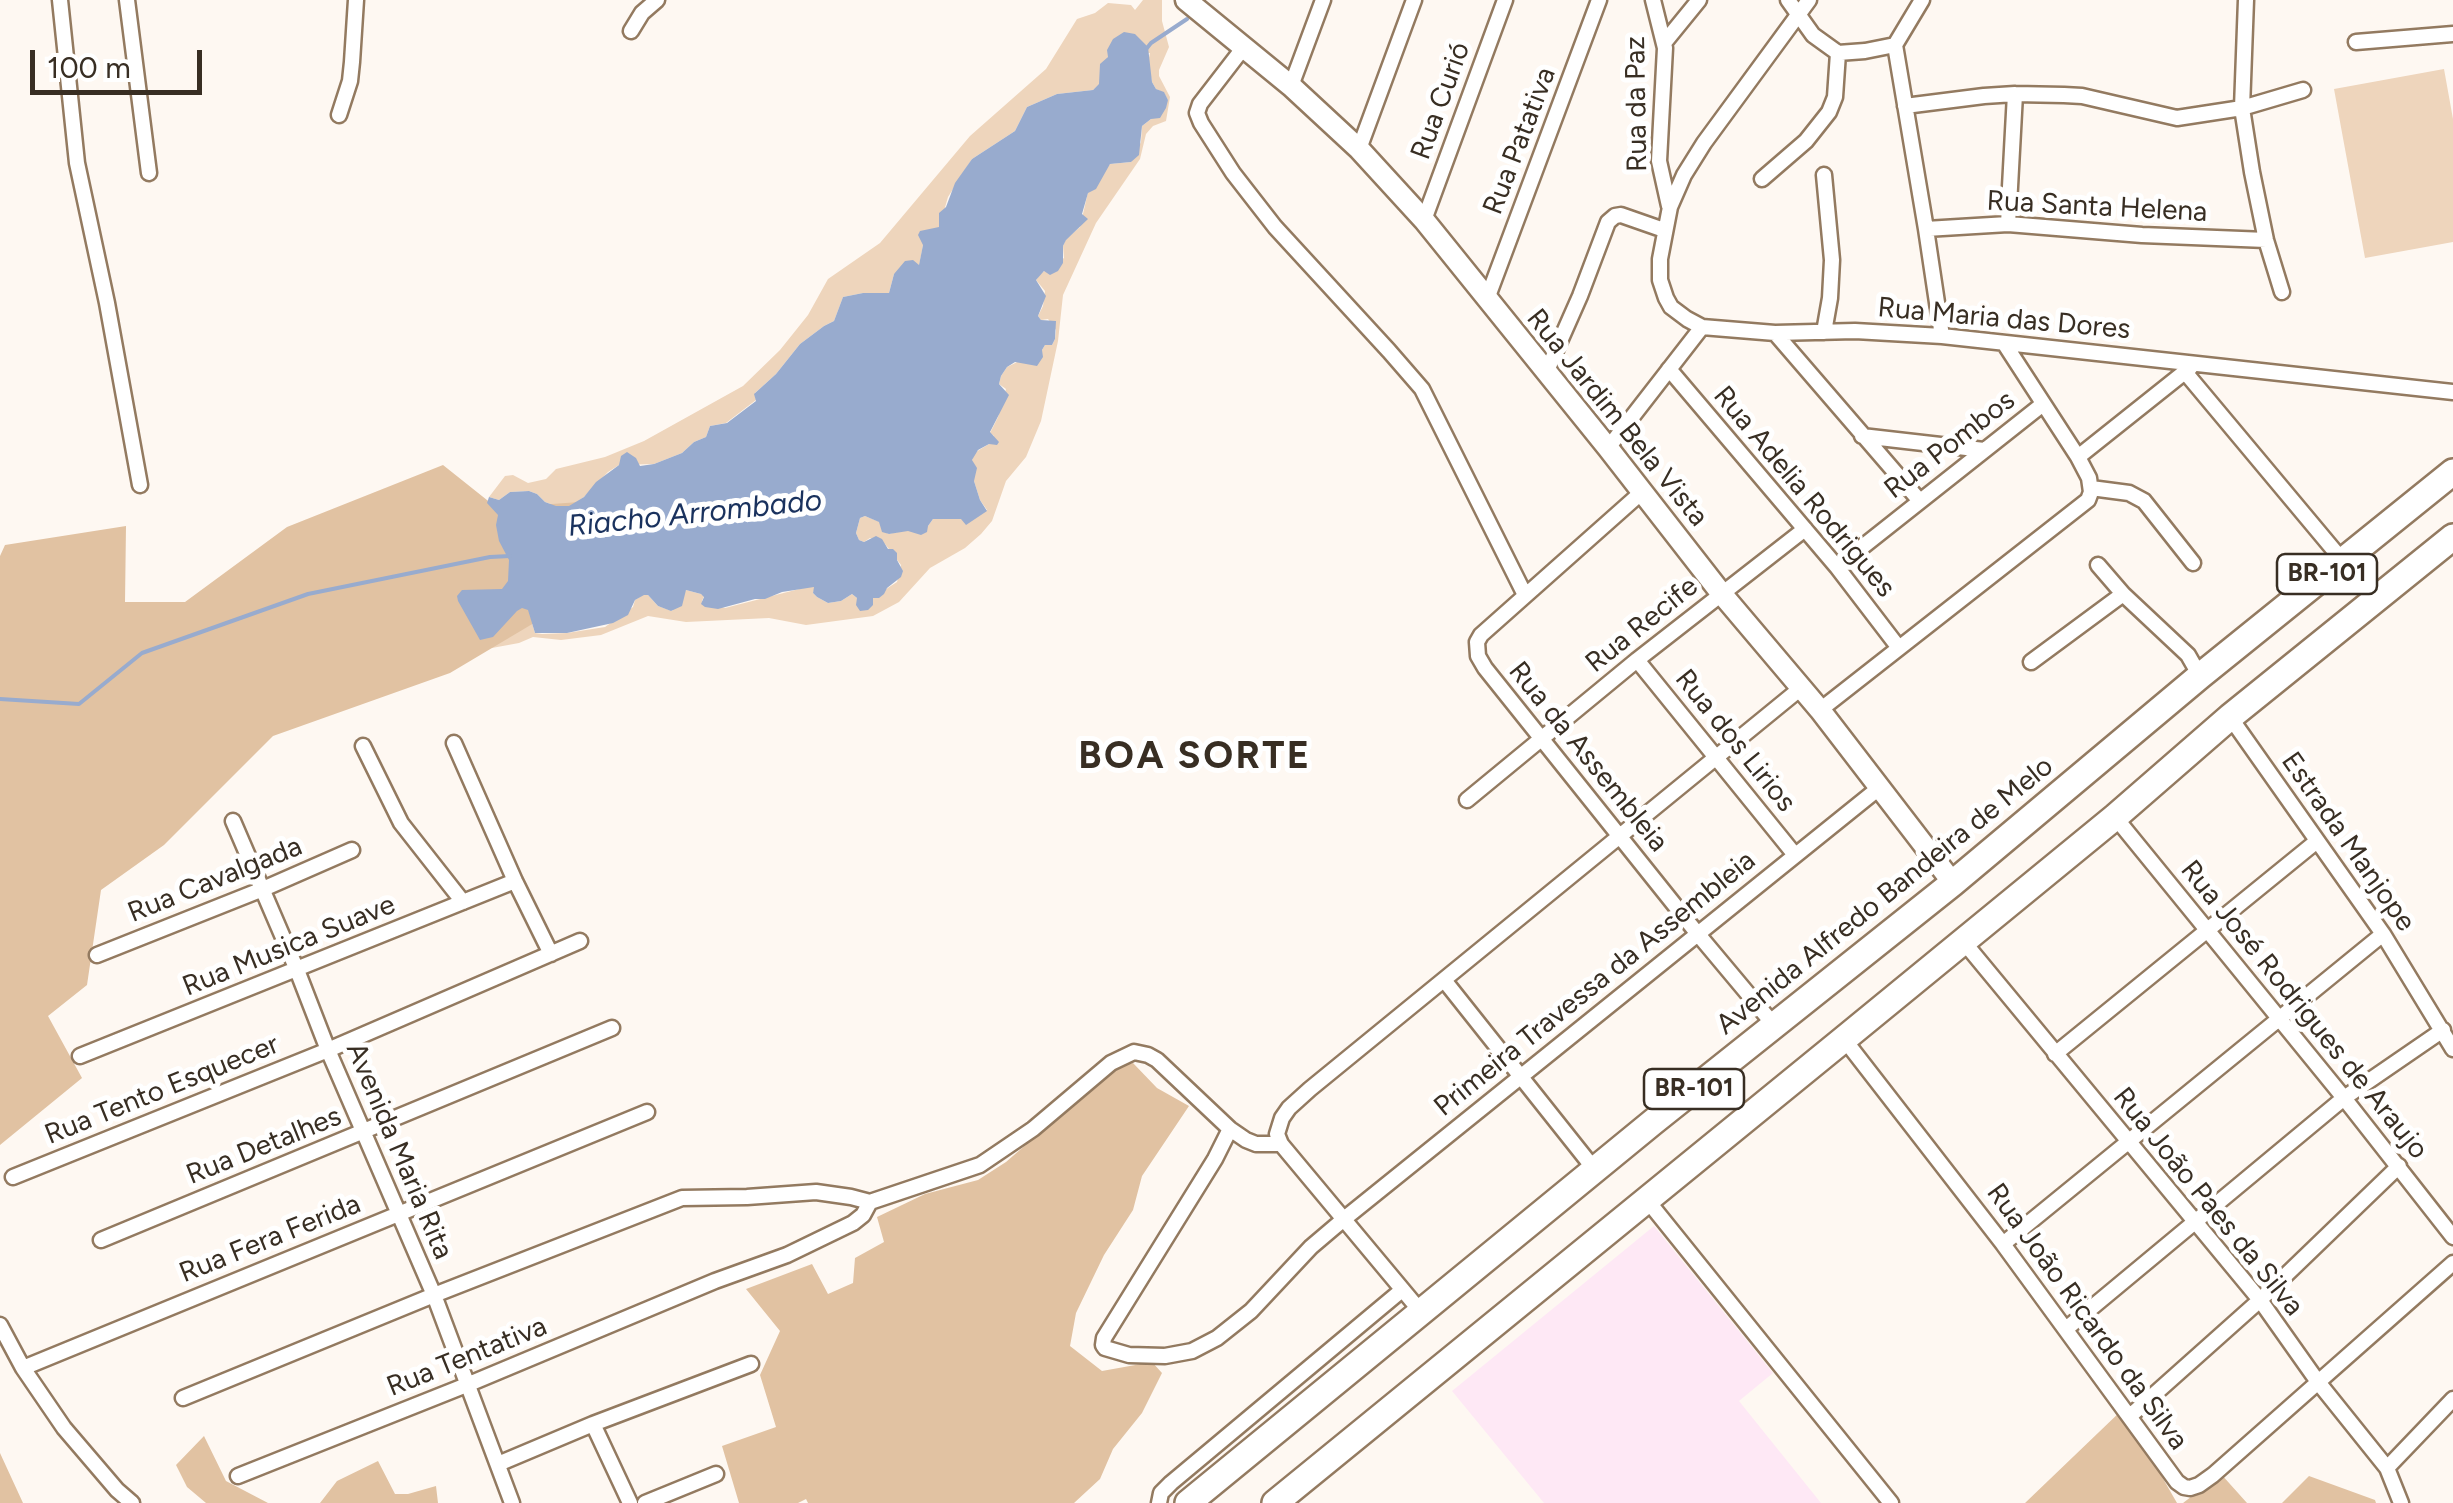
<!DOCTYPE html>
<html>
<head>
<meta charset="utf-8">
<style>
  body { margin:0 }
  #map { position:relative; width:2453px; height:1503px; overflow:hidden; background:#fef8f2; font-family:Figtree,sans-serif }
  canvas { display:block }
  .scale { position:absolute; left:30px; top:50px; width:172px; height:45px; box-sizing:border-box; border:5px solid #382e23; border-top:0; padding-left:12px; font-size:30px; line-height:35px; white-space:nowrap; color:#382e23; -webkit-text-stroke:8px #fff; paint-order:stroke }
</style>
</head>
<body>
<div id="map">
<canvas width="2453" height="1503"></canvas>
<div class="scale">100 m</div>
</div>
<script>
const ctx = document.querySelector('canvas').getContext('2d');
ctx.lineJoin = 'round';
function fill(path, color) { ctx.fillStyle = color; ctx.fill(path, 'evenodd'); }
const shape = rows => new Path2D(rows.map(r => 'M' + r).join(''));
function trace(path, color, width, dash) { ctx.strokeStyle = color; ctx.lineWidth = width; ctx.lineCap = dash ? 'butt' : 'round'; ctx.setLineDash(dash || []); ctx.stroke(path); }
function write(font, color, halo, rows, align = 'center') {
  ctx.font = font + ' Figtree,sans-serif'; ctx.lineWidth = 10; ctx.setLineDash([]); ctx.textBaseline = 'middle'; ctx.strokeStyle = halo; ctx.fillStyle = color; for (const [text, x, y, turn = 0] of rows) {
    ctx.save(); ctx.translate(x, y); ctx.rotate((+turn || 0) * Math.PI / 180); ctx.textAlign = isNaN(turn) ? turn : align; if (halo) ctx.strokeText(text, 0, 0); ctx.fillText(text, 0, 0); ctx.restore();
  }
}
const industrial = shape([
  [1654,1226,1773,1373,1739,1401,1821,1503,1544,1503,1452,1391]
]);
const green = shape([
  [1143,0,1162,0,1162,21,1169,47,1159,70,1159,76,1170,97,1166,121,1153,126,1146,134,1140,159,1096,223,1063,295,1058,341,1041,421,1026,457,1006,481,992,521,981,534,965,548,930,568,899,602,873,616,806,625,769,618,686,622,648,616,601,635,561,640,533,637,519,643,481,650,528,609,535,633,542,634,567,633,605,627,633,607,635,600,644,594,648,595,658,606,672,611,686,590,701,594,704,596,702,601,725,608,807,587,815,587,813,593,817,597,828,603,841,601,852,594,857,598,872,598,897,582,901,565,885,544,870,538,864,542,859,540,856,533,860,518,865,516,880,522,888,534,928,526,933,519,961,519,987,510,980,500,974,481,972,460,974,453,989,444,994,436,990,433,998,417,1006,389,999,384,1001,376,1007,367,1042,350,1045,345,1052,345,1055,339,1056,330,1048,319,1041,320,1038,316,1043,306,1045,291,1036,280,1040,274,1064,258,1063,246,1066,239,1080,227,1088,192,1110,164,1131,162,1141,142,1142,126,1151,119,1168,100,1164,93,1156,89,1152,82,1148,62,1150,53,1108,57,1100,84,1093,90,1057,94,1027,107,1015,131,972,159,948,197,939,228,923,245,919,266,894,274,889,293,863,293,843,297,834,321,824,326,800,344,776,374,755,393,756,400,726,423,710,426,706,437,694,442,682,453,654,464,619,465,608,472,584,497,574,504,556,506,545,502,537,494,529,491,510,492,499,500,489,497,505,476,513,475,528,483,546,479,556,469,605,457,644,441,743,386,780,350,808,315,828,279,880,243,970,136,1046,69,1077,19,1095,13,1108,3,1131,5,1135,10],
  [2444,69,2453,119,2453,242,2365,258,2334,89]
]);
const forest = shape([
  [443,465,497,508,593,501,539,620,450,673,273,736,164,845,101,890,87,985,48,1016,82,1078,0,1145,0,556,5,545,126,526,125,602,185,602,287,527],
  [1133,1063,1157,1088,1189,1106,1142,1176,1133,1210,1104,1255,1076,1313,1070,1346,1102,1371,1152,1362,1162,1373,1142,1413,1113,1449,1100,1479,1074,1503,808,1503,806,1499,798,1503,739,1503,722,1446,776,1427,760,1375,780,1331,746,1289,812,1264,828,1294,853,1283,855,1258,884,1242,877,1217,925,1194,978,1180,1006,1162,1114,1068],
  [2123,1409,2177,1503,2025,1503],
  [204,1436,226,1481,268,1503,206,1503,187,1487,176,1465],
  [0,1453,23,1503,0,1503],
  [378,1461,395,1494,408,1494,436,1486,438,1503,320,1503,337,1481],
  [2221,1474,2247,1503,2183,1503],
  [2309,1476,2375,1500,2376,1503,2282,1503]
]);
const water = shape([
  [1124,32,1135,34,1148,47,1152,82,1156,89,1164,92,1168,100,1166,108,1160,118,1151,119,1142,126,1139,155,1131,162,1110,164,1096,189,1088,193,1082,214,1088,219,1066,240,1063,246,1063,263,1058,271,1050,275,1044,271,1036,280,1046,296,1038,316,1041,320,1056,321,1055,339,1052,345,1045,345,1042,350,1043,357,1037,366,1015,362,1007,367,1001,376,999,384,1009,395,990,432,999,442,997,445,989,444,978,450,972,460,977,468,974,481,980,500,987,511,966,525,961,519,933,519,928,526,927,532,921,535,908,531,889,534,882,532,879,522,865,516,860,518,856,533,859,540,864,542,876,536,882,539,888,549,893,549,897,553,897,560,903,571,901,577,887,588,884,594,879,598,873,598,873,605,868,610,860,611,856,605,857,598,852,594,841,601,828,603,817,597,813,593,814,587,782,592,765,599,755,599,718,609,705,607,701,604,704,597,701,594,686,590,682,606,671,611,658,606,648,595,644,595,635,600,628,615,613,623,567,633,535,633,528,610,522,608,517,611,493,637,480,640,458,601,457,596,462,590,502,589,508,581,509,560,499,541,496,525,498,515,487,503,489,497,499,500,510,492,529,491,537,494,545,502,556,506,569,506,584,497,596,482,619,465,621,456,627,452,636,458,640,466,654,464,682,453,694,442,706,437,710,426,727,423,756,401,754,394,776,374,800,344,824,326,834,321,843,297,863,293,889,293,894,274,905,261,913,260,919,265,923,245,918,235,920,231,939,227,939,213,946,207,955,183,972,159,1015,131,1027,107,1057,94,1093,90,1099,84,1100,64,1108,57,1107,50,1113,39]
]);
const stream = shape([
  [1147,48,1151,43,1187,19],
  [0,699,79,704,142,653,308,594,490,557,510,556]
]);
const street = shape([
  [60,0,77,163,107,303,140,485],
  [127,0,149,173],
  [1653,0,1665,48,1659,161,1669,206],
  [1788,0,1813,35,1838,53,1865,51,1895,45],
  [1809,0,1704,143,1684,175,1670,207,1660,259,1660,280,1666,298,1671,307,1687,319,1702,327,1775,333,1855,331,1942,336,2453,392],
  [2246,0,2242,108,2252,172,2266,240,2282,292],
  [631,31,642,13,657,0],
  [2356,42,2453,34],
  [1664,43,1699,0],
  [1895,45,1926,229,1942,336],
  [1895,45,1922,0],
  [1244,47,1200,104,1197,113,1201,123,1233,173,1275,227,1389,351,1422,389,1525,595],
  [1291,86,1323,0],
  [1905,106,1984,96,2015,94,2064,95,2082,96,2177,118,2242,108,2303,90],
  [339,115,350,81,352,62,356,0],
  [1359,149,1414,0],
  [1762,179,1806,141,1829,112,1835,97,1838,53],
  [1424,220,1505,0],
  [2008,224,2015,94],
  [1926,229,2008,224,2142,235,2266,240],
  [1487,299,1599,0],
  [1824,332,1830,298,1832,260,1824,175],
  [1775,333,1919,500],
  [1669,369,1837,567,1899,648],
  [2185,372,2343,561],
  [1546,373,1580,296,1608,222,1615,216,1621,215,1664,230],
  [1862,436,1984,450],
  [1608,448,1702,327],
  [2078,457,2191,367],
  [2091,488,2129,493,2144,501,2193,563],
  [1642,492,1481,635,1477,642,1478,656,1485,668,1697,933,1774,1025],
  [2098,565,2123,594,2188,655,2200,676],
  [1837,567,2043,404],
  [1637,660,1795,855],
  [2031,662,2123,594],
  [1820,710,2088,500,2091,492,2089,478,2078,457,2004,343],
  [2230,717,2383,934,2453,1049],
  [454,743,515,881,551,954],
  [363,746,401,823,463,902],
  [1467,800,1637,660,1805,529],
  [2115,817,2344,1098,2453,1237],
  [233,821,297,970,328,1050,434,1295,512,1503],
  [1963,941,2260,1300,2318,1382,2387,1468,2401,1503],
  [97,955,263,889,352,850],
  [1444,980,1595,1170],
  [1844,1039,2003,1244,2177,1482,2184,1487,2190,1488,2199,1485,2213,1475,2453,1263],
  [2055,1054,2317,841],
  [80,1056,515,881],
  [1230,1129,1215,1159,1104,1338,1103,1345,1105,1348,1129,1355,1165,1356,1192,1351,1217,1338,1251,1311,1311,1247,1344,1219,1879,788],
  [13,1177,328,1050,580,941],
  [1647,1200,1891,1503],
  [870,1202,980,1165,1033,1129,1111,1063,1134,1052,1148,1055,1157,1060,1230,1129,1246,1140,1256,1144,1281,1144],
  [101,1240,612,1028],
  [2003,1244,2383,934],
  [1422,1313,1281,1144,1277,1134,1282,1118,1289,1108,1310,1089,1801,688],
  [0,1325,23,1368,64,1428,117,1490,132,1503],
  [2066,1329,2344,1098,2443,1030],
  [23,1368,647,1112],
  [183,1398,434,1295,682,1198,747,1197,816,1192,851,1197,870,1202],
  [2130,1416,2260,1300,2399,1166],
  [593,1424,630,1503],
  [498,1464,593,1424,751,1364],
  [2387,1468,2453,1399],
  [238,1476,469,1384,715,1281,787,1255,853,1223,863,1215,870,1202],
  [645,1503,716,1474],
  [1159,1503,1161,1493,1171,1483,1402,1290]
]);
const secondary = shape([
  [1186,0,1291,86,1359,149,1424,220,1608,448,1721,593,1820,710,1953,883]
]);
const highway = shape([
  [1188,1503,1653,1122,1953,883,2200,676,2453,472],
  [1275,1503,1844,1039,2115,817,2230,717,2453,537]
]);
const shields = [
  [2327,574,100],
  [1694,1089,100]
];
const shieldNames = [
  ["BR-101",2327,574],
  ["BR-101",1694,1089]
];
const streetNames = [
  ["Rua Curió",1441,101,-70],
  ["Rua da Paz",1637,104,-91],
  ["Rua Patativa",1520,141,-69],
  ["Rua Santa Helena",2097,207,3],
  ["Rua Maria das Dores",2004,319,5],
  ["Rua Jardim Bela Vista",1617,418,51],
  ["Rua Pombos",1950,445,-38],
  ["Rua Adelia Rodrigues",1804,492,50],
  ["Rua Recife",1642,625,-39],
  ["Rua dos Lirios",1735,741,51],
  ["Rua da Assembleia",1588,757,51],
  ["Estrada Manjope",2348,842,55],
  ["Rua Cavalgada",215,880,-22],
  ["Avenida Alfredo Bandeira de Melo",1885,896,-39],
  ["Rua Musica Suave",289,946,-22],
  ["Primeira Travessa da Assembleia",1595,984,-39],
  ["Rua José Rodrigues de Araujo",2304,1010,51],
  ["Rua Tento Esquecer",162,1090,-22],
  ["Rua Detalhes",264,1146,-22],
  ["Avenida Maria Rita",399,1151,67],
  ["Rua João Paes da Silva",2208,1202,51],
  ["Rua Fera Ferida",270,1239,-22],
  ["Rua João Ricardo da Silva",2087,1317,54],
  ["Rua Tentativa",467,1357,-22]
];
const waterNames = [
  ["Riacho Arrombado",695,514,-6]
];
const districtNames = [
  ["BOA SORTE",1195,757]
];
fill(industrial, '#fee8f5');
fill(green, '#eed5bc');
fill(forest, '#e1c2a2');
fill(water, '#98abce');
trace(stream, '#98abce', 4);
trace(street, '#937a60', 19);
trace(secondary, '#937a60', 25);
trace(highway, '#937a60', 30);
trace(street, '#fff', 14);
trace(secondary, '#fff', 20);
trace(highway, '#fff', 25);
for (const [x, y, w] of shields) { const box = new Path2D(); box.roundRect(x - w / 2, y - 20, w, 40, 8); ctx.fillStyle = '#fff'; ctx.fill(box); trace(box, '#382e23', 2.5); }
write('bold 25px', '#382e23', null, shieldNames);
write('28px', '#382e23', '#fff', streetNames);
write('italic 30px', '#1a325e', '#fff', waterNames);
ctx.letterSpacing = '2.5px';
write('bold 38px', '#382e23', '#fff', districtNames);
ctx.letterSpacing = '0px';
</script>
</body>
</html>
